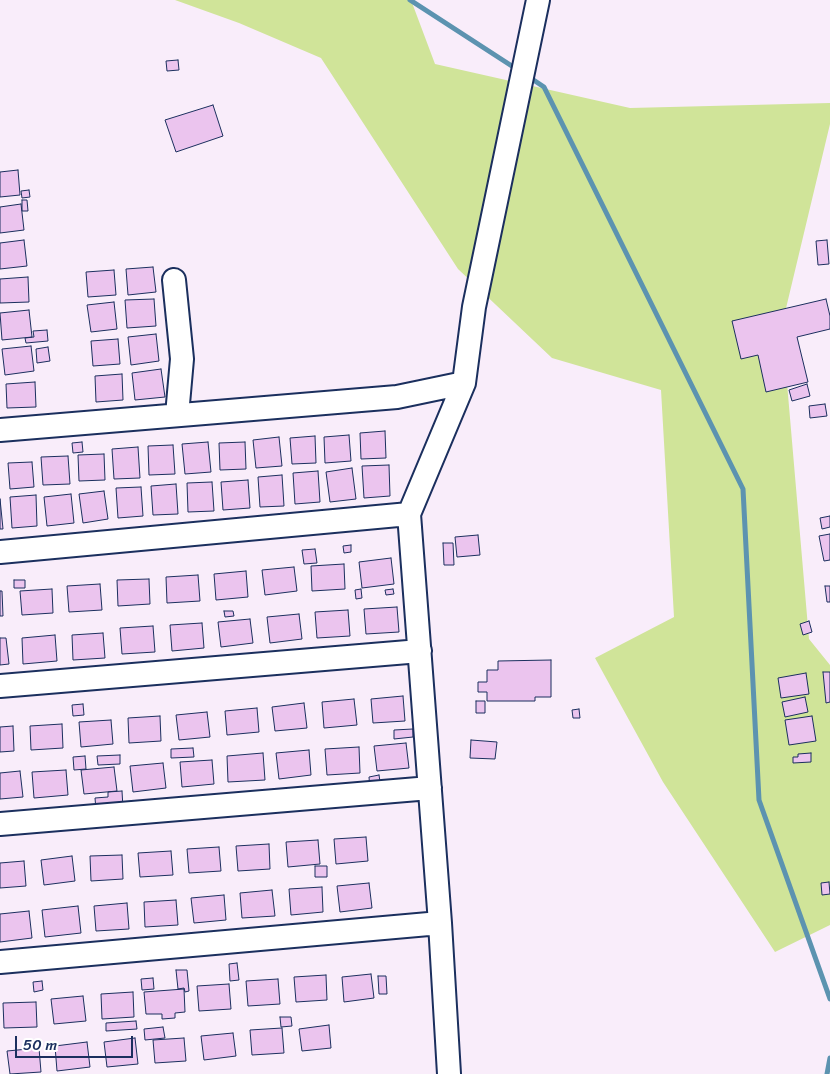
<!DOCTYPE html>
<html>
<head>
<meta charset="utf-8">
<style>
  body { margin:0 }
  #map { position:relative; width:830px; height:1074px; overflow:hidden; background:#f9edfa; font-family:Sriracha,sans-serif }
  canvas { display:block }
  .scale { position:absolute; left:15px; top:1036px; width:118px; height:22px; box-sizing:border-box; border:2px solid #1b2f5e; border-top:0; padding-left:6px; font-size:15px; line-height:18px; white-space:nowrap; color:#1b2f5e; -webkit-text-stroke:4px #fff; paint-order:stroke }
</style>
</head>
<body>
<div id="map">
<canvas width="830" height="1074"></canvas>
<div class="scale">50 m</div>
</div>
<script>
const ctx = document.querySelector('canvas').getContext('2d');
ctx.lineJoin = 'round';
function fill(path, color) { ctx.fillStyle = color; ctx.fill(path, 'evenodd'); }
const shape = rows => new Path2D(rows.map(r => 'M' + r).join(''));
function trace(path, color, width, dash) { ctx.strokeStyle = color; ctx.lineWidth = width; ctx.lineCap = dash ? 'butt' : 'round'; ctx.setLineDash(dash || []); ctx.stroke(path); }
const green = shape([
  [175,0,411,0,435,64,630,108,830,103,830,124,782,325,809,639,830,665,830,925,775,952,663,782,595,658,674,617,661,390,552,358,458,269,321,58,239,23]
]);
const stream = shape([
  [410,0,518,70],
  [529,77,544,87,743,489,759,800,830,999],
  [827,1074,830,1058]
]);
const building = shape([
  [178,60,179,70,167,71,166,61,178,60],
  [213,105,223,136,176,152,165,120,213,105],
  [18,170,20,195,0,197,0,172,18,170],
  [29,190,30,197,22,198,21,191,29,190],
  [22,200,27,200,28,211,22,211,22,200],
  [21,204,24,230,0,233,0,207,21,204],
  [24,240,27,266,0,269,0,243,24,240],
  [827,240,829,264,818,265,816,241,827,240],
  [153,267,156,292,128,295,126,269,153,267],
  [114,270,116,295,88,297,86,272,114,270],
  [28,277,29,302,0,303,0,279,28,277],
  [154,299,156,326,127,328,125,300,154,299],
  [826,299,830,316,830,329,797,337,808,382,766,392,758,355,741,359,732,321,826,299],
  [114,302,117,329,91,332,87,305,114,302],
  [29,310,32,337,2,340,0,313,29,310],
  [47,330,48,341,26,343,25,338,34,337,33,331,47,330],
  [156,334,159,361,131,365,128,337,156,334],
  [118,339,120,364,93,366,91,341,118,339],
  [31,346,34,371,5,375,2,349,31,346],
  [48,347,50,361,37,363,36,349,48,347],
  [161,369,165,397,135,400,132,373,161,369],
  [122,374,123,400,96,402,95,376,122,374],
  [35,382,36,407,7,408,6,384,35,382],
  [807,384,810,396,792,401,789,390,807,384],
  [825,404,827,416,810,418,809,406,825,404],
  [385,431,386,458,361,459,360,433,385,431],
  [349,435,351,461,325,463,324,437,349,435],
  [315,436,316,463,292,464,290,438,315,436],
  [279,437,282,466,256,468,253,440,279,437],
  [82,442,83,452,73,453,72,443,82,442],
  [208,442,211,472,185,474,182,444,208,442],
  [245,442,246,469,220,470,219,443,245,442],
  [173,445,175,474,149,475,148,446,173,445],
  [138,447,140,478,114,479,112,449,138,447],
  [104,454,105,480,79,481,78,455,104,454],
  [68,456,70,484,43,485,41,457,68,456],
  [32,462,34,487,10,489,8,463,32,462],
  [389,465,390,496,364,498,362,466,389,465],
  [352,468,356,499,330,502,326,472,352,468],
  [318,471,320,502,295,504,293,473,318,471],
  [282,475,284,506,260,507,258,477,282,475],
  [248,480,250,508,223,510,221,482,248,480],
  [212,482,214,511,188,512,187,483,212,482],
  [176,484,178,514,153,515,151,486,176,484],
  [141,487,143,516,118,518,116,488,141,487],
  [104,491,108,519,83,523,79,494,104,491],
  [71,494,74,523,47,526,44,497,71,494],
  [36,495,37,526,12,528,10,497,36,495],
  [0,499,3,529,0,529,0,499],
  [830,516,830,527,822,529,820,518,830,516],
  [830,534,830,560,824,561,819,536,830,534],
  [478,535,480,555,457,557,455,537,478,535],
  [443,543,453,543,454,565,444,565,443,543],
  [351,545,351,552,344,553,343,546,351,545],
  [315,549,317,563,304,564,302,550,315,549],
  [391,558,394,584,362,588,359,562,391,558],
  [344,564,345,589,312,591,311,566,344,564],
  [294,567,297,591,265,595,262,570,294,567],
  [246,571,248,597,216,600,214,574,246,571],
  [198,575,200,601,167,603,166,577,198,575],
  [149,579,150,604,118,606,117,580,149,579],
  [14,580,25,580,25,588,14,588,14,580],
  [100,584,102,610,69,612,67,586,100,584],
  [825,586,830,586,830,602,827,602,825,586],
  [52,589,53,613,22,615,20,591,52,589],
  [361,589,362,598,356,599,355,590,361,589],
  [393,589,394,594,386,595,385,590,393,589],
  [0,591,2,591,3,616,0,616,0,591],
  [397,607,399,632,366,634,364,609,397,607],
  [348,610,350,636,317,638,315,612,348,610],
  [224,611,233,611,234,616,225,617,224,611],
  [299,614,302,639,270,643,267,617,299,614],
  [250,619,253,643,221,647,218,622,250,619],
  [809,621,812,632,803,635,800,624,809,621],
  [202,623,204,648,172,651,170,625,202,623],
  [153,626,155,652,122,654,120,628,153,626],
  [103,633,105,658,73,660,72,635,103,633],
  [55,635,57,661,23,664,22,638,55,635],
  [0,638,6,638,9,664,0,665,0,638],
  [551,660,551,697,535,697,535,701,487,701,487,692,478,692,478,682,487,682,487,670,498,670,498,661,551,660],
  [823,672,830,672,830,702,826,703,823,672],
  [806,673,809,694,781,698,778,678,806,673],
  [403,696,405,721,373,723,371,699,403,696],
  [805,697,808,712,785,717,782,702,805,697],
  [354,699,357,725,324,728,322,702,354,699],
  [476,701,485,701,485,713,476,713,476,701],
  [304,703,307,728,275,731,272,707,304,703],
  [83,704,84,715,73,716,72,705,83,704],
  [257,708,259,732,227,735,225,711,257,708],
  [579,709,580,718,573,718,572,710,579,709],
  [207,712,210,737,179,740,176,715,207,712],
  [160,716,161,741,129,743,128,718,160,716],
  [812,716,816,741,789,745,785,720,812,716],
  [111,720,113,744,81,747,79,722,111,720],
  [62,724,63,748,31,750,30,726,62,724],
  [13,726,14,751,0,752,0,727,13,726],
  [413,729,413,737,394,739,394,730,413,729],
  [471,740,497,742,495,759,470,758,471,740],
  [406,743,409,768,377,771,374,746,406,743],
  [359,747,360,773,327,775,325,749,359,747],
  [193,748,194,757,171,758,171,749,193,748],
  [309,750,311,775,279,779,276,753,309,750],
  [263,753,265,780,228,782,227,756,263,753],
  [811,753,811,762,793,763,793,757,798,757,798,754,811,753],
  [120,755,120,764,98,765,97,756,120,755],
  [85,756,86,769,74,770,73,757,85,756],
  [212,760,214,784,182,787,180,762,212,760],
  [163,763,166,788,133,792,130,766,163,763],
  [114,767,117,791,84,794,81,770,114,767],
  [66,770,68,795,34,798,32,772,66,770],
  [20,771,23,797,0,799,0,773,20,771],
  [379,775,381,788,370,790,369,777,379,775],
  [122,791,123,808,96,810,95,798,108,797,108,792,122,791],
  [366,837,368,861,336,864,334,839,366,837],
  [318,840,320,864,288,867,286,842,318,840],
  [269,844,270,869,238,871,236,846,269,844],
  [219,847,221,871,189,873,187,849,219,847],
  [171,851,173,875,140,877,138,853,171,851],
  [122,855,123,879,91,881,90,856,122,855],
  [72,856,75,881,44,885,41,860,72,856],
  [24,861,26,886,0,888,0,863,24,861],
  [315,866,327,866,327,877,315,877,315,866],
  [829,882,830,894,822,895,821,883,829,882],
  [369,883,372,908,340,912,337,886,369,883],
  [322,887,323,912,291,915,289,889,322,887],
  [272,890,275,916,242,918,240,893,272,890],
  [224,895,226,920,194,923,191,898,224,895],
  [176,900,178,925,145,927,144,902,176,900],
  [127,903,129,929,96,931,94,906,127,903],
  [78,906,81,933,45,937,42,910,78,906],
  [29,911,32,938,0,942,0,914,29,911],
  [237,963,239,980,230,981,229,964,237,963],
  [176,970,187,970,189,991,185,992,184,988,178,989,176,970],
  [371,974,374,998,344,1002,342,977,371,974],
  [326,975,327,1000,296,1002,294,977,326,975],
  [378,976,386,976,387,994,379,994,378,976],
  [153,978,154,989,142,990,141,979,153,978],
  [278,979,280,1004,248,1006,246,981,278,979],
  [42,981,43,990,34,992,33,982,42,981],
  [229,984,231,1009,199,1011,197,986,229,984],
  [184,989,185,1012,175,1013,175,1018,162,1019,162,1014,146,1014,144,992,184,989],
  [133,992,134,1017,102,1019,101,994,133,992],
  [83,996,86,1021,54,1024,51,999,83,996],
  [36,1002,37,1027,4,1028,3,1003,36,1002],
  [280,1017,291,1017,292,1026,281,1027,280,1017],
  [136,1021,137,1029,106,1031,106,1023,136,1021],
  [329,1025,331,1048,302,1051,299,1029,329,1025],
  [163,1027,165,1038,145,1040,144,1029,163,1027],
  [282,1028,284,1053,252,1055,250,1030,282,1028],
  [233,1033,236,1056,204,1060,201,1036,233,1033],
  [135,1038,138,1064,107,1067,104,1042,135,1038],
  [184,1038,186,1061,155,1063,153,1040,184,1038],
  [87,1042,90,1067,57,1071,55,1046,87,1042],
  [39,1048,41,1072,10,1074,7,1051,39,1048]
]);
const minor = shape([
  [174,280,182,359,177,415],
  [0,430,397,397,464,383],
  [0,552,409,514],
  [0,686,420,651],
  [0,824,430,788],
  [0,962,440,923],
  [449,1074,440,923,409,514,464,383,474,307,538,0]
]);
fill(green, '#d0e499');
trace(stream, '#5c93b0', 5);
fill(building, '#ebc4ee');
trace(building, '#1b2f5e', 1);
trace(minor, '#1b2f5e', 26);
trace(minor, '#fff', 22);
</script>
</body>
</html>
